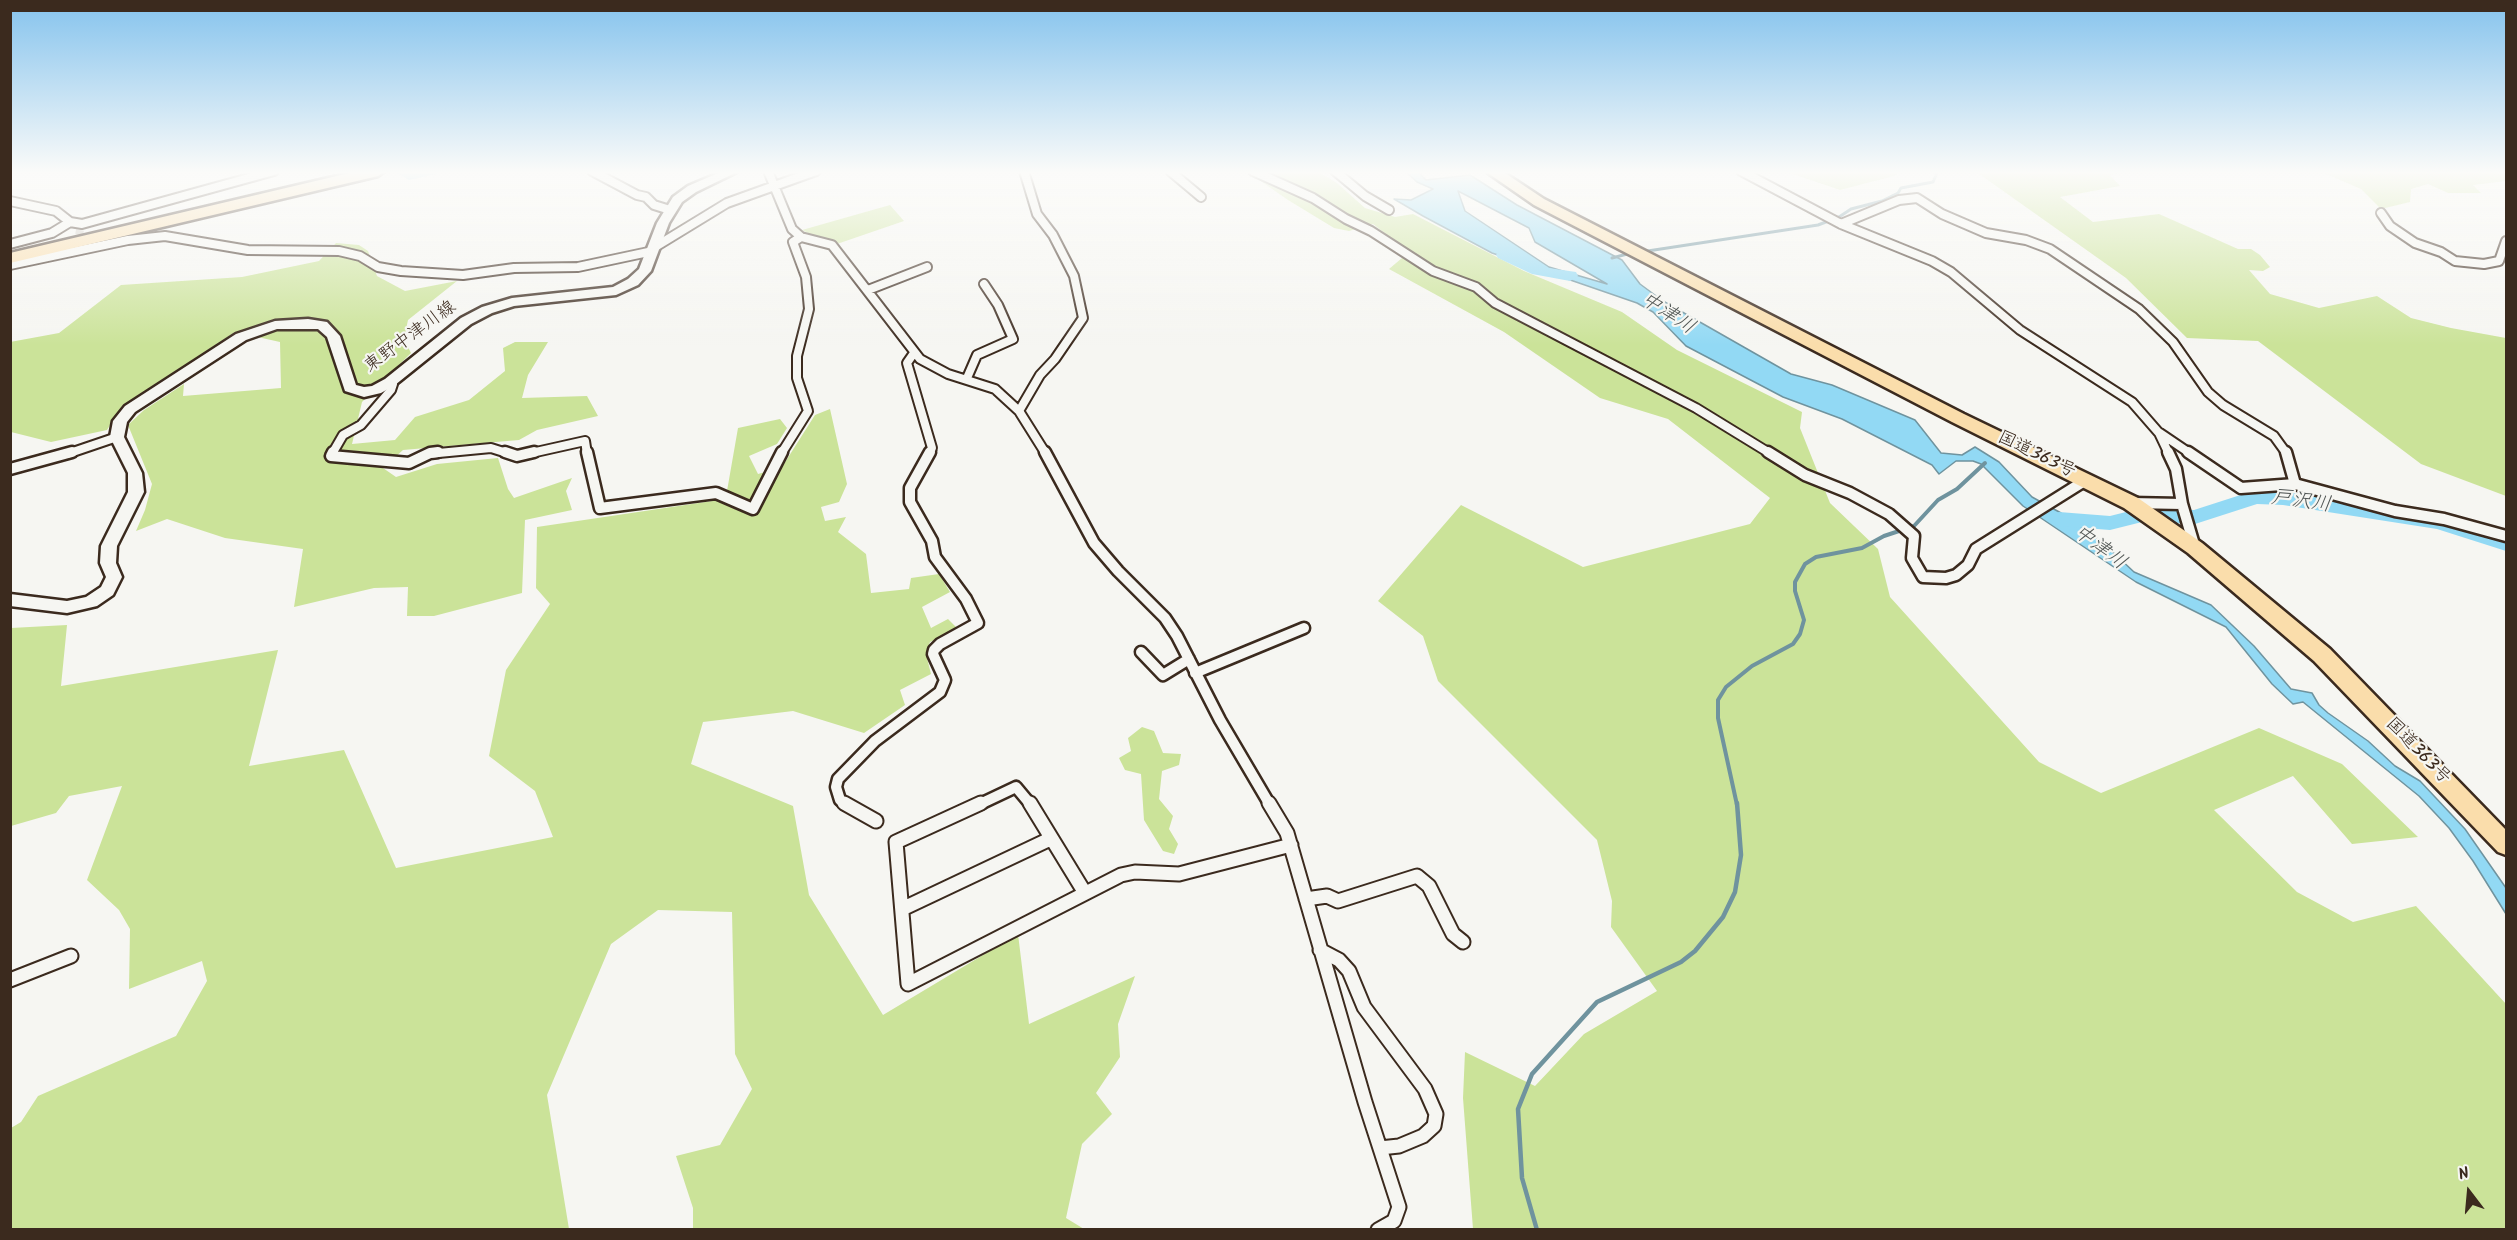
<!DOCTYPE html>
<html>
<head>
<meta charset="utf-8">
<style>
  body { margin:0 }
  #map { position:relative; width:2517px; height:1240px; overflow:hidden; background:#f6f6f2; font-family:Kalam,sans-serif }
  canvas { display:block }
  .frame { position:absolute; inset:0; border:12px solid #3b2a1e; pointer-events:none }
  .north { position:absolute; left:2439px; top:1162px; width:60px; height:60px; -webkit-text-stroke:4px #f6f6f2; paint-order:stroke; rotate:344deg; font-size:16px; font-weight:700; line-height:24px; text-align:center; color:#3b2a1e }
  .north::after { content:''; display:block; margin:auto; width:21px; height:27px; background:#3b2a1e; clip-path:polygon(50% 0,100% 100%,50% 72%,0 100%) }
</style>
</head>
<body>
<div id="map">
<canvas width="2517" height="1240"></canvas>
<div class="frame"></div>
<div class="north">N</div>
</div>
<script>
const ctx = document.querySelector('canvas').getContext('2d');
ctx.lineJoin = 'round';
function fill(path, color) { ctx.fillStyle = color; ctx.fill(path, 'evenodd'); }
const shape = rows => new Path2D(rows.map(r => 'M' + r).join(''));
function trace(path, color, width, dash) { ctx.strokeStyle = color; ctx.lineWidth = width; ctx.lineCap = dash ? 'butt' : 'round'; ctx.setLineDash(dash || []); ctx.stroke(path); }
function write(font, color, halo, rows, align = 'center') {
  ctx.font = font + ' Kalam,"Klee One",sans-serif'; ctx.lineWidth = 4.5; ctx.setLineDash([]); ctx.textBaseline = 'middle'; ctx.strokeStyle = halo; ctx.fillStyle = color; for (const [text, x, y, turn = 0] of rows) {
    ctx.save(); ctx.translate(x, y); ctx.rotate((+turn || 0) * Math.PI / 180); ctx.textAlign = isNaN(turn) ? turn : align; if (halo) ctx.strokeText(text, 0, 0); ctx.fillText(text, 0, 0); ctx.restore();
  }
}
const green = shape([
  [1246,171,1317,171,1337,183,1365,208,1395,217,1413,214,1524,271,1622,312,1677,350,1802,412,1800,428,1830,503,1878,549,1890,597,2039,762,2101,793,2259,728,2342,764,2418,837,2352,844,2293,776,2214,810,2297,892,2353,922,2416,906,2506,1004,2506,1229,1473,1229,1463,1098,1465,1052,1535,1086,1584,1034,1657,991,1611,927,1612,901,1597,840,1438,681,1423,636,1378,601,1461,505,1583,567,1750,524,1770,498,1668,419,1600,398,1504,332,1389,269,1409,252,1373,224,1349,231,1334,228,1288,200],
  [1784,171,1901,171,1894,176,1840,190],
  [1975,171,2130,171,2110,175,2120,186,2060,197,2093,222,2159,214,2238,249,2251,249,2260,255,2270,267,2263,271,2249,270,2270,294,2319,308,2377,296,2411,318,2451,328,2506,338,2506,496,2421,464,2258,341,2187,338,2126,278],
  [2319,171,2506,171,2506,181,2473,185,2481,193,2448,193,2428,184,2411,189,2410,202,2381,209,2361,189],
  [890,205,904,221,837,244,834,240,816,237,802,230],
  [336,243,359,245,368,251,377,276,405,291,457,281,408,320,404,339,411,353,362,402,352,444,395,440,415,417,469,400,505,371,503,348,515,342,548,342,528,375,522,398,587,396,598,416,537,430,519,440,403,450,383,468,396,477,437,464,498,458,508,489,514,498,572,478,566,491,572,510,525,520,522,593,434,616,407,616,408,587,374,588,294,607,303,549,225,538,167,519,136,531,145,510,152,484,128,425,144,410,184,384,183,396,281,388,280,342,235,332,122,406,107,430,51,442,11,432,10,342,59,333,121,285,242,277,319,261],
  [830,409,847,484,839,502,821,507,825,521,846,517,838,532,866,554,871,593,909,589,911,578,939,574,950,592,922,607,931,628,948,619,958,629,930,642,926,654,931,674,900,690,905,705,864,733,793,711,703,722,691,764,793,806,809,895,883,1015,1018,934,1029,1024,1135,976,1118,1024,1120,1057,1096,1093,1112,1114,1082,1144,1066,1218,1084,1229,693,1229,693,1208,676,1156,720,1145,752,1089,735,1054,732,912,658,910,611,944,547,1095,569,1229,11,1229,11,1128,21,1122,38,1096,176,1036,207,981,202,961,129,989,130,929,119,910,87,880,122,786,69,796,56,813,11,826,11,628,67,625,61,686,278,650,249,766,344,750,396,868,553,837,535,791,489,756,506,670,550,604,536,588,537,527,739,497,727,491,738,428,780,419,787,428,777,444,749,456,758,474,782,467,815,415],
  [1142,727,1154,731,1163,753,1181,754,1179,765,1162,771,1159,799,1173,816,1169,829,1178,844,1174,854,1163,851,1144,820,1141,774,1125,770,1119,758,1131,751,1128,738]
]);
const water = shape([
  [1405,171,1417,171,1426,180,1470,175,1517,205,1622,260,1640,284,1663,301,1791,374,1832,385,1915,420,1941,453,1962,455,1975,447,1999,462,2032,497,2061,513,2101,541,2134,572,2211,605,2254,646,2291,689,2312,693,2319,705,2328,713,2368,741,2395,766,2420,781,2465,829,2506,888,2506,914,2473,861,2449,828,2419,796,2303,702,2293,704,2272,684,2226,627,2136,582,2023,506,1981,464,1973,461,1956,461,1939,474,1932,465,1842,419,1783,397,1686,346,1653,312,1637,303,1492,253,1423,216,1394,199,1411,200,1433,189,1417,182,1405,171],
  [1458,191,1529,228,1535,242,1607,284,1549,267,1465,211,1458,191]
]);
const streamFar2 = shape([
  [1641,252,1818,225,1839,217,1851,209,1882,201,1898,193,1901,188,1933,182,1938,171],
  [1612,258,1631,253]
]);
const streamFar1 = shape([
  [1737,805,1718,718,1718,700,1726,687,1752,666,1793,644,1800,634,1804,620,1795,591,1795,582,1805,564,1816,557,1862,548,1884,536,1914,526,1938,500,1957,489,1985,463]
]);
const stream = shape([
  [1537,1230,1522,1178,1518,1109,1532,1074,1597,1002,1681,962,1695,951,1723,917,1735,892,1741,855,1737,803]
]);
const river = shape([
  [394,171,439,171,437,174,409,180,394,171],
  [1504,250,1542,267,1576,272,1578,276,1570,281,1532,274,1498,258,1496,255,1498,252,1504,250],
  [2256,490,2283,491,2438,515,2506,537,2506,551,2437,529,2283,505,2257,504,2195,524,2142,522,2110,530,2059,526,2052,524,2049,519,2052,514,2059,512,2110,516,2142,508,2194,510,2256,490]
]);
const streetTunnel = shape([
  [77,247,80,230]
]);
const streetFar2 = shape([
  [592,171,637,195,646,197,654,205,670,210],
  [768,171,792,229,801,237,832,245,920,359,948,374,995,389,1019,411,1046,454],
  [1170,171,1201,197],
  [1253,171,1313,198,1346,219,1371,231,1433,271,1476,287,1495,303,1696,408,1771,454],
  [1335,171,1365,196,1389,210],
  [1741,171,1841,224,1932,261,1951,272,2020,330,2132,402,2159,433,2169,454],
  [10,201,56,211,70,222,82,224,274,171],
  [2381,213,2390,226,2415,243,2441,252,2455,261,2484,264,2499,261,2506,241],
  [1841,224,1899,200,1917,198,1942,214,1986,233,2026,240,2050,249,2139,309,2173,342,2208,392,2223,405,2274,436,2287,454],
  [10,244,52,233,70,222],
  [655,247,727,203,816,171],
  [10,265,128,240,165,236,248,250,339,251,360,256,378,267,401,271,463,275,514,268,578,267,653,251],
  [868,290,927,267],
  [914,353,907,363,932,448,929,454],
  [967,378,977,355,1013,339,998,305,984,284],
  [1019,411,1040,375,1055,359,1083,318,1074,276,1053,235,1037,214,1024,171],
  [2160,433,2191,454],
  [67,454,117,437],
  [332,454,343,435,361,425,391,390,393,384,390,382],
  [428,454,491,448,510,454],
  [527,454,585,441,587,454],
  [781,454,808,411,797,378,797,356,809,309,806,277,793,242,801,237]
]);
const streetFar1 = shape([
  [333,452,331,456,409,463,430,453,438,452],
  [505,452,517,456,534,452],
  [587,452,600,508,716,493,753,509,782,452],
  [1045,452,1094,543,1118,571,1165,618,1177,636,1220,720,1270,805],
  [1768,452,1805,475,1850,493,1889,514,1914,536,1912,558,1923,577,1946,578,1956,575,1968,565,1976,549,2086,480],
  [2168,452,2176,469,2182,504,2195,548],
  [2188,452,2241,488,2295,484,2395,511,2444,519,2506,536],
  [2286,452,2295,484],
  [10,469,72,452],
  [2131,503,2182,504],
  [1141,652,1163,675,1189,659],
  [1195,673,1304,628],
  [846,805,840,800,836,787,838,779,875,741,940,692,945,680,933,654,934,650,940,644,978,623,966,599,935,557,932,541,910,502,910,488,930,452],
  [978,805,1016,787,1031,805]
]);
const street = shape([
  [844,803,876,821],
  [981,803,896,842,908,984,1121,875,1135,872,1179,874,1291,845],
  [1030,803,1085,893],
  [1269,803,1287,833,1365,1102,1399,1207,1394,1221,1378,1230],
  [1306,899,1327,896,1338,901,1417,876,1429,886,1453,934,1463,942],
  [902,909,1050,839],
  [1320,950,1339,960,1349,971,1364,1007,1425,1089,1436,1114,1434,1126,1423,1136,1399,1146,1380,1148],
  [10,980,71,956]
]);
const secondary = shape([
  [723,171,739,171,696,192,682,202,669,223,651,271,638,285,616,295,514,306,492,313,471,324,395,385,381,393,364,397,345,391,327,337,318,329,277,329,246,340,135,412,127,422,124,437,142,473,144,492,117,546,116,563,122,577,113,595,97,606,67,613,10,606,10,594,67,601,86,597,101,587,106,577,100,563,101,546,128,492,128,473,110,437,113,421,125,406,236,334,275,321,308,319,327,322,340,336,356,385,364,387,372,386,385,379,461,318,482,307,512,298,613,287,628,279,639,269,657,223,673,197,688,186,723,171]
]);
const highway = shape([
  [358,171,385,171,378,176,10,263,10,253,358,171],
  [1485,171,1502,171,1544,199,1964,414,2138,498,2202,543,2330,649,2506,830,2506,855,2498,852,2314,661,2188,553,2124,508,1952,422,1534,205,1485,171]
]);
const streetNames = [
  ["東野中津川線",411,338,-36],
  ["国道363号",2036,456,26],
  ["国道363号",2417,752,46]
];
const waterNames = [
  ["中津川",1667,315,33],
  ["戸沢川",2301,503,8],
  ["中津川",2099,549,37]
];
fill(green, '#cbe399');
fill(water, '#92d9f4');
trace(water, '#6f939e', 1.5);
trace(streamFar2, '#6f939e', 3);
trace(streamFar1, '#6f939e', 4);
trace(stream, '#6f939e', 4.5);
fill(river, '#92d9f4');
trace(streetTunnel, '#d1cdc8', 8, [8, 4.5]);
trace(streetFar2, '#3b2a1e', 12);
trace(streetFar1, '#3b2a1e', 15);
trace(street, '#3b2a1e', 17);
trace(secondary, '#3b2a1e', 5);
trace(highway, '#3b2a1e', 5);
trace(streetFar2, '#f6f6f2', 8);
trace(streetFar1, '#f6f6f2', 10);
trace(street, '#f6f6f2', 13);
fill(secondary, '#f6f6f2');
fill(highway, '#faddab');
const sky = ctx.createLinearGradient(0, 0, 0, 345);
sky.addColorStop(0, '#85c3ed');
sky.addColorStop(0.5, '#fbfbf9');
sky.addColorStop(1, '#fbfbf900');
ctx.fillStyle = sky;
ctx.fillRect(0, 0, 2517, 345);
write('18px', '#3b2a1e', '#f6f6f2', streetNames);
write('italic 20px', '#515654', '#f6f6f2', waterNames);
</script>
</body>
</html>
